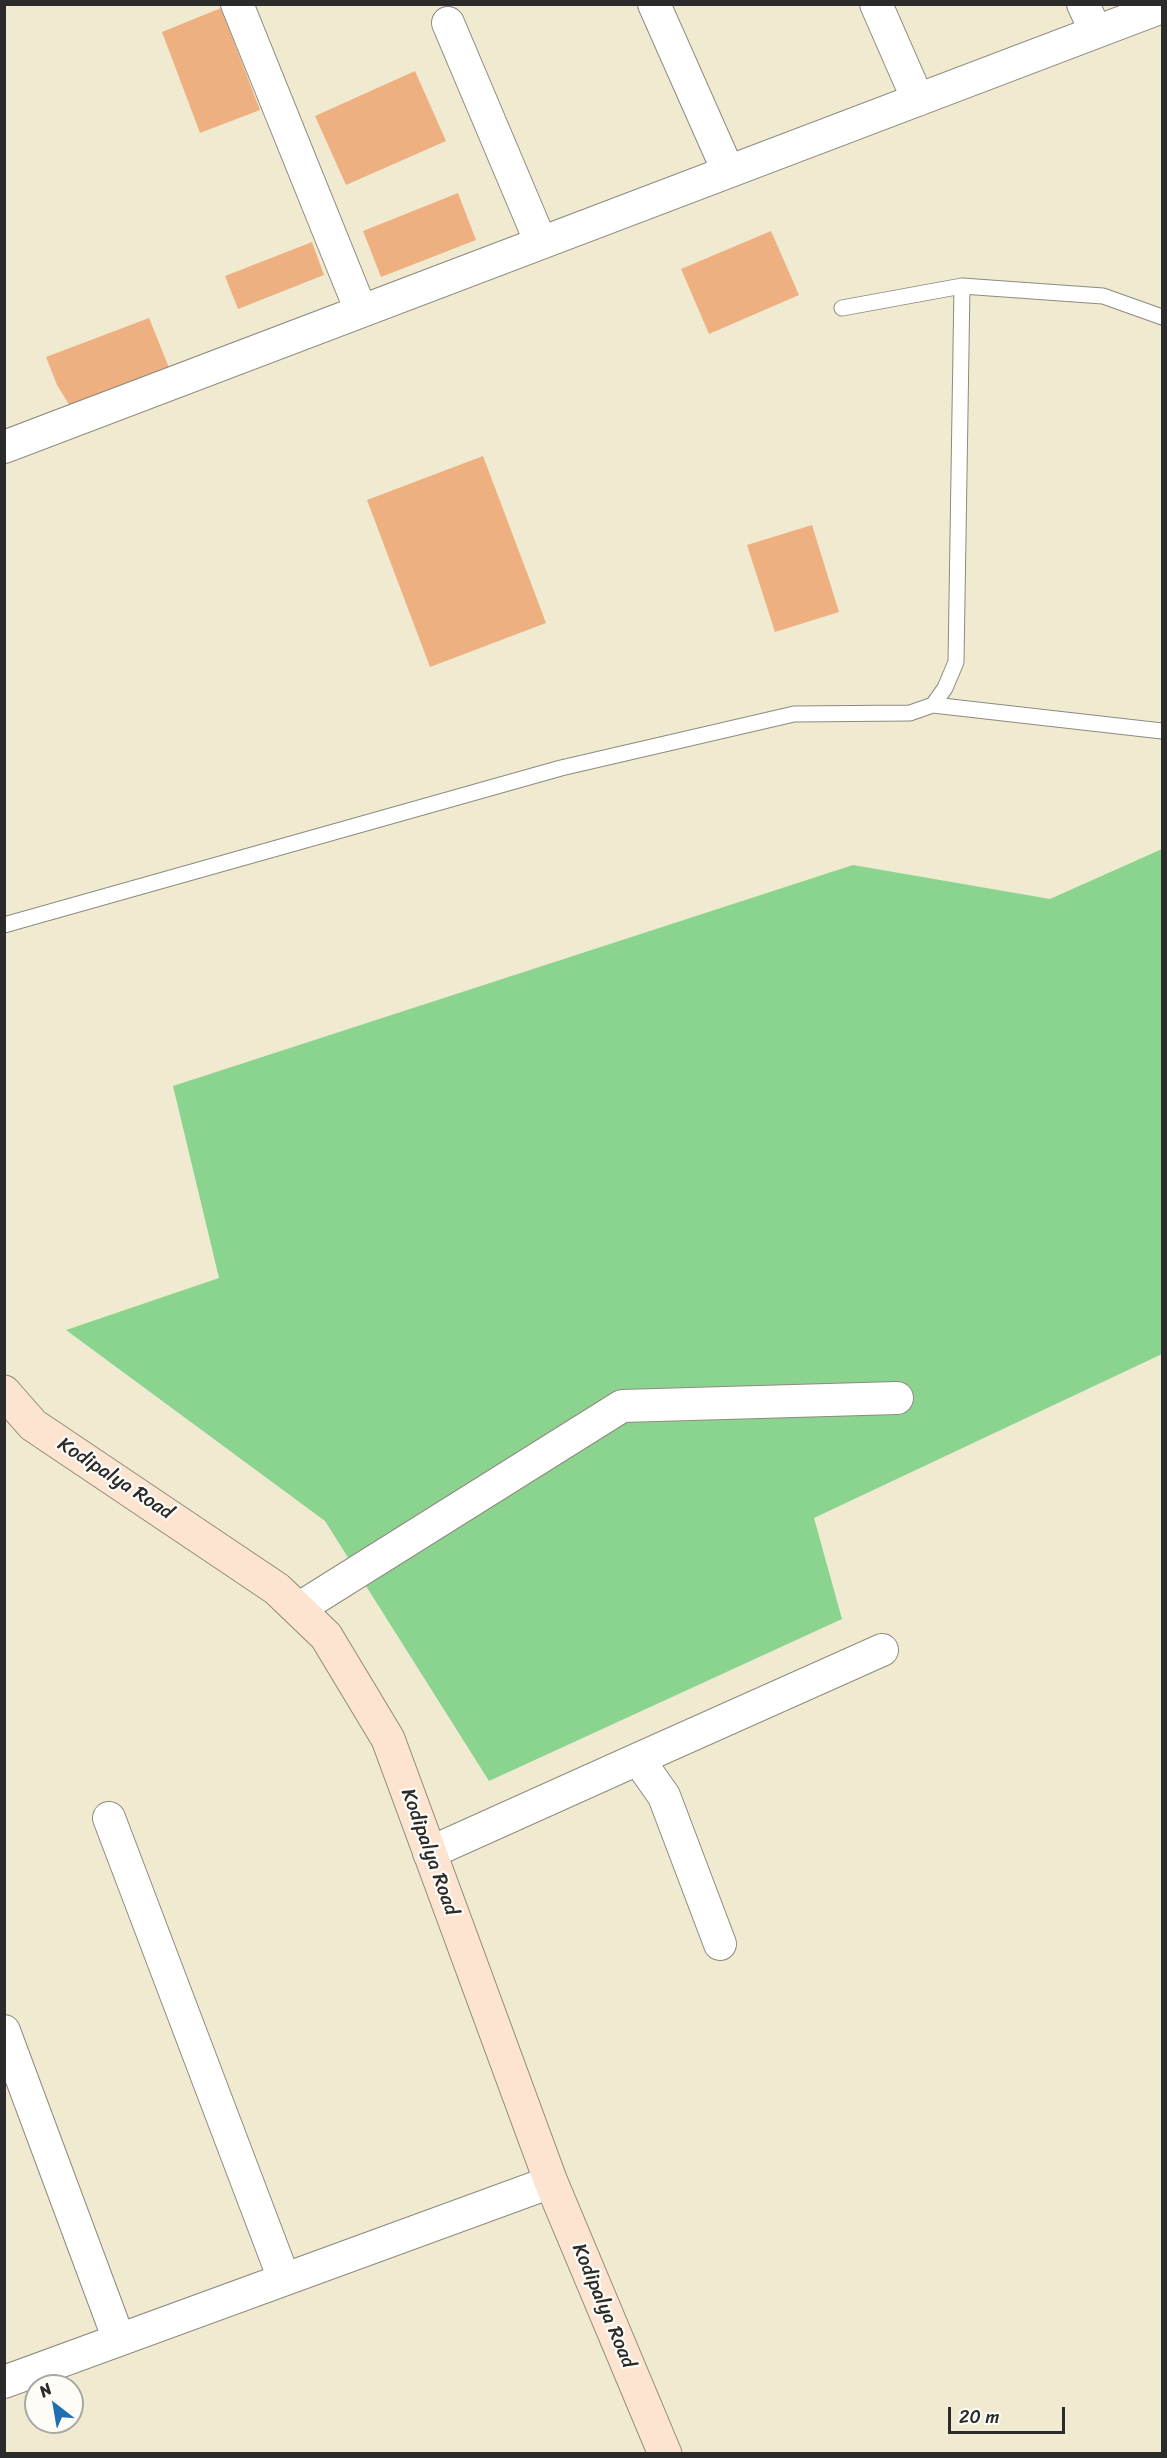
<!DOCTYPE html>
<html>
<head>
<meta charset="utf-8">
<style>
  body { margin:0 }
  #map { position:relative; width:1167px; height:2458px; overflow:hidden; background:#f0ead1; font-family:Sriracha,sans-serif }
  canvas { display:block }
  .frame { position:absolute; inset:0; border:6px solid #2b2b2b; pointer-events:none }
  .north { position:absolute; left:24px; top:2374px; width:60px; height:60px; box-sizing:border-box; background:#fdfcf7; border:2px solid #a9a8a5; border-radius:50%; rotate:329deg; font-size:16px; font-weight:700; line-height:24px; text-align:center; color:#2b2b2b }
  .north::after { content:''; display:block; margin:auto; width:21px; height:27px; background:#1f6fb2; clip-path:polygon(50% 0,100% 100%,50% 72%,0 100%) }
  .scale { position:absolute; left:948px; top:2407px; width:117px; height:27px; box-sizing:border-box; border:3px solid #2b2b2b; border-top:0; padding-left:8px; font-size:18px; line-height:21px; white-space:nowrap; color:#2b2b2b; -webkit-text-stroke:4px #fdfcf7; paint-order:stroke }
</style>
</head>
<body>
<div id="map">
<canvas width="1167" height="2458"></canvas>
<div class="frame"></div>
<div class="north">N</div>
<div class="scale">20 m</div>
</div>
<script>
const ctx = document.querySelector('canvas').getContext('2d');
ctx.lineJoin = 'round';
function fill(path, color) { ctx.fillStyle = color; ctx.fill(path, 'evenodd'); }
const shape = rows => new Path2D(rows.map(r => 'M' + r).join(''));
function trace(path, color, width, dash) { ctx.strokeStyle = color; ctx.lineWidth = width; ctx.lineCap = dash ? 'butt' : 'round'; ctx.setLineDash(dash || []); ctx.stroke(path); }
function write(font, color, halo, rows, align = 'center') {
  ctx.font = font + ' Sriracha,sans-serif'; ctx.lineWidth = 4.5; ctx.setLineDash([]); ctx.textBaseline = 'middle'; ctx.strokeStyle = halo; ctx.fillStyle = color; for (const [text, x, y, turn = 0] of rows) {
    ctx.save(); ctx.translate(x, y); ctx.rotate((+turn || 0) * Math.PI / 180); ctx.textAlign = isNaN(turn) ? turn : align; if (halo) ctx.strokeText(text, 0, 0); ctx.fillText(text, 0, 0); ctx.restore();
  }
}
const green = shape([
  [1162,849,1162,1354,814,1518,842,1619,489,1781,325,1521,66,1330,219,1278,173,1086,853,865,1050,899]
]);
const building = shape([
  [221,8,260,110,200,133,162,32],
  [415,71,446,141,346,185,315,116],
  [458,193,476,240,381,277,363,231],
  [771,231,799,295,709,334,681,269],
  [312,242,324,275,238,309,225,276],
  [149,318,172,375,73,411,57,385,46,357],
  [483,456,546,623,430,667,367,500],
  [812,525,839,612,775,632,747,545]
]);
const service = shape([
  [842,308,962,286,1103,296,1162,317],
  [933,705,1162,731],
  [4,925,561,768,794,714,910,713,933,705,945,688,956,662,962,286]
]);
const minor = shape([
  [237,4,361,311],
  [654,4,728,171],
  [876,4,918,100],
  [1083,4,1096,32],
  [448,23,541,243],
  [4,447,1162,7],
  [298,1609,622,1406,897,1398],
  [638,1759,882,1650],
  [109,1818,284,2279],
  [429,1853,638,1759,664,1796,720,1944],
  [4,2031,119,2340],
  [4,2382,551,2182]
]);
const secondary = shape([
  [4,1392,33,1425,277,1589,326,1636,388,1739,551,2182,665,2454]
]);
const streetNames = [
  ["Kodipalya Road",115,1479,33],
  ["Kodipalya Road",429,1852,70],
  ["Kodipalya Road",603,2306,67]
];
fill(green, '#8bd490');
fill(building, '#efb081');
trace(service, '#8e8a7e', 17);
trace(minor, '#8e8a7e', 34);
trace(secondary, '#8e8a7e', 35);
trace(service, '#fff', 15);
trace(minor, '#fff', 32);
trace(secondary, '#fde4d1', 33);
write('20px', '#2b2b2b', '#fdfcf7', streetNames);
</script>
</body>
</html>
